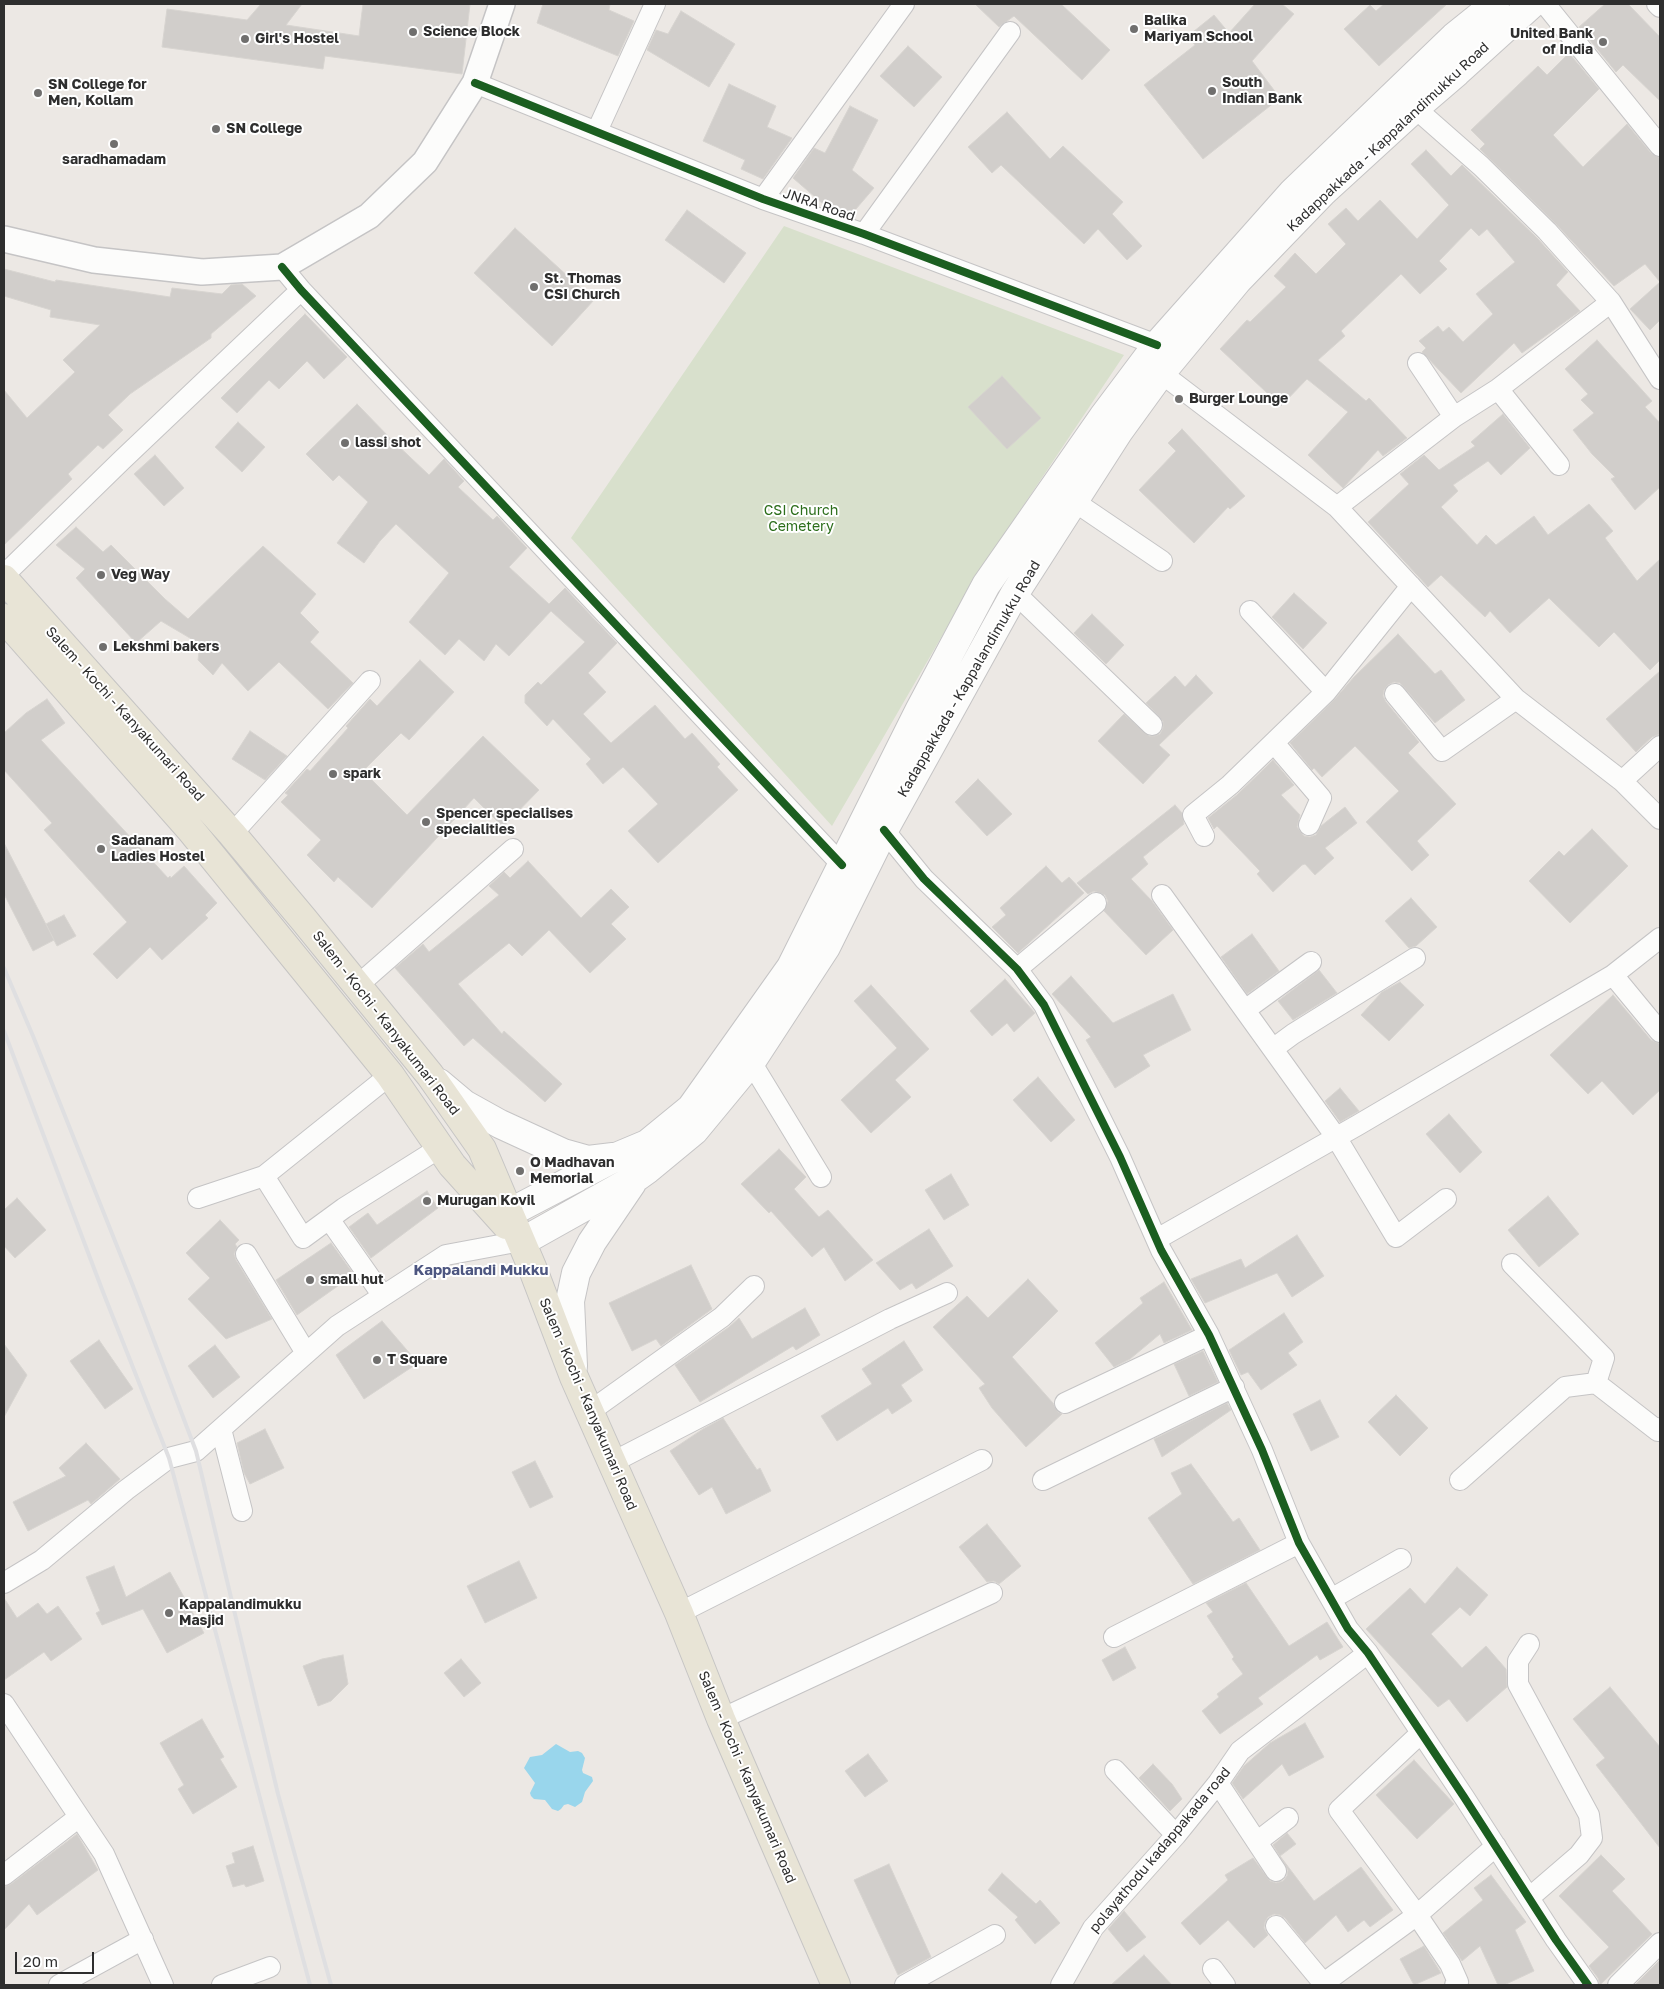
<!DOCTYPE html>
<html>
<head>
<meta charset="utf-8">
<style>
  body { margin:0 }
  #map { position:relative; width:1664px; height:1989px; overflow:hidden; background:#ece8e4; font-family:"Golos Text",sans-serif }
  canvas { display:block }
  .frame { position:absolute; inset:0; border:5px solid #2e2e2e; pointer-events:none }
  .scale { position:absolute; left:15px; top:1952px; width:79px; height:22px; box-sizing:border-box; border:2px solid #2e2e2e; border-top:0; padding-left:6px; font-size:15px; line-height:18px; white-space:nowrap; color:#2e2e2e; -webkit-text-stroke:4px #fff; paint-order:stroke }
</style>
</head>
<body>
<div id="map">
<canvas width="1664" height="1989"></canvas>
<div class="frame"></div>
<div class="scale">20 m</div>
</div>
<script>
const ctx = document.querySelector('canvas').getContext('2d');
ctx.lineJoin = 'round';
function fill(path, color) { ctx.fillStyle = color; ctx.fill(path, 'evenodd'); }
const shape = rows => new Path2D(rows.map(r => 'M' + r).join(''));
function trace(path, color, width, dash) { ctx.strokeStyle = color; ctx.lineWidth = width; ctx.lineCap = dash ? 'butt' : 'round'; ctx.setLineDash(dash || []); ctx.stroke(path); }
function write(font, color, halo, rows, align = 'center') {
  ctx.font = font + ' "Golos Text",sans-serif'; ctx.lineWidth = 4; ctx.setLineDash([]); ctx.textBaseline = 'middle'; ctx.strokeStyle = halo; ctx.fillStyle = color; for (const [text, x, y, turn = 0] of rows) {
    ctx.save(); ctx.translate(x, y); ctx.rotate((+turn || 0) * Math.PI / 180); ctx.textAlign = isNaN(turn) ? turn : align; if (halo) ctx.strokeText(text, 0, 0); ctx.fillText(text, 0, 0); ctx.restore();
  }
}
const cemetery = shape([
  [784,226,1124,355,979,572,832,826,571,538]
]);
const water = shape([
  [556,1744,570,1752,578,1751,582,1753,585,1758,582,1770,583,1773,592,1777,593,1781,585,1792,582,1802,575,1807,568,1804,564,1805,561,1809,558,1811,552,1809,545,1800,534,1799,531,1796,530,1793,535,1783,524,1768,530,1757,542,1755]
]);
const building = shape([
  [261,4,302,4,286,25,359,36,363,4,470,4,462,74,325,56,323,69,162,47,167,9,247,20,261,4],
  [543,4,610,4,609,10,634,21,618,56,537,23,543,4],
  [975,4,1061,4,1110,50,1082,80,1014,16,999,27,975,4],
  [1255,4,1282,4,1294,14,1252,61,1280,98,1203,159,1144,85,1195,45,1188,36,1214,15,1229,33,1255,4],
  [1384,4,1447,4,1379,66,1344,29,1370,5,1376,11,1384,4],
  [1605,4,1628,4,1660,37,1660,101,1623,65,1616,72,1579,27,1605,4],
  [681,11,735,44,709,87,647,50,656,30,668,34,681,11],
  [908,46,942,77,914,107,880,76,908,46],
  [1569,53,1599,89,1553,135,1583,167,1627,124,1651,153,1660,158,1660,320,1650,330,1630,309,1660,282,1645,264,1614,286,1555,223,1480,149,1485,144,1471,130,1538,66,1547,75,1569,53],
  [729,84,776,106,767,127,792,138,763,179,741,169,745,160,703,141,729,84],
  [850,106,878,120,852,170,874,188,850,216,830,210,793,178,814,148,825,153,850,106],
  [1007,112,1050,159,1063,146,1123,202,1112,214,1142,246,1127,260,1098,229,1084,244,1001,165,992,173,968,147,1007,112],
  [1426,150,1451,176,1462,165,1538,239,1568,272,1556,285,1580,311,1522,353,1514,343,1461,393,1422,352,1426,348,1419,341,1438,326,1443,332,1449,327,1463,342,1493,314,1476,294,1515,262,1487,229,1479,236,1471,228,1439,261,1447,269,1420,294,1401,274,1341,331,1345,336,1318,360,1366,401,1369,398,1407,438,1383,456,1378,450,1343,488,1308,455,1348,412,1307,379,1281,406,1220,349,1247,320,1250,322,1286,287,1274,276,1295,253,1316,274,1346,244,1328,224,1346,208,1358,221,1380,200,1417,239,1449,205,1411,164,1426,150],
  [687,210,746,253,724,283,665,240,687,210],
  [515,228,594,300,552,346,474,273,515,228],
  [4,269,55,282,56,280,170,297,172,288,222,294,231,285,242,284,256,296,211,334,211,338,130,394,108,415,123,430,103,449,98,445,68,474,72,479,4,545,4,390,27,418,75,372,63,360,100,325,50,317,51,310,4,296,4,269],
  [305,314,347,357,324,379,307,361,279,389,269,380,237,413,221,398,305,314],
  [1597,340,1652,401,1645,407,1660,423,1660,487,1635,510,1611,479,1615,477,1592,454,1573,430,1594,413,1581,400,1588,394,1565,369,1597,340],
  [1002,376,1041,418,1007,449,968,407,1002,376],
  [357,404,391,439,429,475,444,459,464,481,458,487,493,520,497,516,527,548,509,567,549,604,565,588,617,643,588,673,606,692,583,714,611,743,655,705,685,739,692,733,720,764,717,767,738,790,658,863,628,831,658,804,623,767,603,784,586,764,591,759,553,719,547,726,525,703,525,695,538,682,541,685,585,642,551,611,509,656,496,644,484,661,459,639,445,655,409,622,449,573,396,524,380,541,364,563,337,543,368,502,339,475,333,481,306,454,357,404],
  [1503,414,1530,448,1501,475,1488,461,1453,485,1458,491,1441,507,1477,545,1486,535,1496,545,1534,516,1548,535,1589,504,1613,531,1605,538,1637,581,1660,559,1660,660,1650,670,1614,632,1599,647,1549,598,1510,633,1490,611,1485,617,1441,575,1428,587,1368,522,1409,484,1400,474,1424,455,1439,470,1475,446,1471,442,1503,414],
  [238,422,265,447,242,472,215,447,238,422],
  [1182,429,1245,496,1230,509,1228,507,1194,543,1139,490,1176,451,1168,443,1182,429],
  [155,455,184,488,164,506,134,474,155,455],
  [76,527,103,552,111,545,165,599,188,619,263,546,316,594,300,613,319,632,310,642,353,683,328,709,279,662,248,691,222,663,213,675,198,660,200,644,161,621,136,643,76,578,85,569,56,545,76,527],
  [1294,593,1327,623,1303,649,1272,617,1294,593],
  [1092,614,1124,645,1106,664,1074,633,1092,614],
  [1398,634,1435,674,1441,670,1465,700,1435,723,1400,683,1394,682,1388,685,1384,690,1383,696,1386,702,1419,742,1408,753,1456,804,1417,841,1429,855,1412,871,1366,822,1399,791,1355,746,1322,777,1314,768,1312,770,1290,743,1334,700,1354,677,1398,634],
  [420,660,454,692,409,740,401,733,363,771,407,815,483,736,539,790,503,827,474,798,372,908,338,877,334,882,307,855,321,840,281,802,288,795,285,793,307,769,310,771,348,728,346,726,370,699,377,706,420,660],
  [1660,671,1660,734,1652,737,1636,752,1606,719,1660,671],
  [1196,675,1213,693,1159,745,1170,755,1143,784,1098,741,1124,714,1149,736,1155,736,1160,734,1163,728,1163,721,1146,703,1175,676,1185,687,1196,675],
  [47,699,65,723,41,740,168,878,170,876,171,878,184,866,217,903,205,915,208,918,162,960,150,947,117,979,93,954,127,922,44,830,52,823,4,770,4,733,26,713,47,699],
  [250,731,287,756,265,780,232,759,250,731],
  [1273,760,1294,785,1281,795,1300,815,1297,827,1304,836,1310,837,1316,835,1321,826,1345,807,1357,823,1325,848,1334,858,1315,875,1305,864,1302,865,1273,892,1257,874,1260,871,1217,826,1214,829,1208,818,1238,794,1273,760],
  [978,779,1012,814,987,836,955,802,978,779],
  [1175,805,1182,813,1184,824,1143,857,1148,864,1131,879,1152,901,1173,930,1146,955,1104,911,1108,901,1105,895,1094,891,1088,894,1077,883,1175,805],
  [1592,829,1628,866,1570,923,1529,881,1559,851,1564,856,1592,829],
  [4,843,54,940,33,951,4,894,4,843],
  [528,861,581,918,611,889,629,907,611,924,626,939,590,973,549,930,522,956,509,943,458,984,502,1034,504,1031,562,1084,545,1102,473,1038,464,1046,395,968,423,944,429,952,499,895,489,886,504,872,510,878,528,861],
  [1046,866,1062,883,1069,877,1084,893,1018,953,992,927,1006,915,1000,908,1046,866],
  [1411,898,1437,927,1416,946,1409,948,1385,921,1411,898],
  [64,915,76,936,57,946,46,924,64,915],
  [1252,934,1279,971,1247,994,1221,957,1252,934],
  [1319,970,1337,993,1293,1020,1278,1001,1319,970],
  [1071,976,1113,1023,1173,994,1191,1030,1143,1055,1150,1066,1115,1088,1086,1040,1091,1037,1052,994,1071,976],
  [1005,979,1035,1013,1014,1032,1007,1023,992,1036,970,1011,1005,979],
  [1400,982,1424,1005,1389,1041,1361,1015,1382,992,1400,982],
  [871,985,929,1049,895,1080,911,1097,871,1133,841,1100,897,1048,854,1001,871,985],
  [1613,995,1651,1040,1660,1044,1660,1090,1633,1115,1602,1081,1588,1094,1550,1055,1613,995],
  [1038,1077,1075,1120,1051,1142,1013,1100,1038,1077],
  [1340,1088,1359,1111,1340,1122,1325,1101,1340,1088],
  [1449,1114,1482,1152,1460,1173,1426,1134,1449,1114],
  [779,1149,806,1177,794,1189,819,1217,828,1210,873,1260,845,1281,824,1247,812,1257,771,1211,769,1213,741,1184,779,1149],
  [951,1174,969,1205,944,1220,925,1190,951,1174],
  [427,1191,438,1208,371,1258,349,1227,368,1213,377,1225,427,1191],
  [1548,1196,1579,1234,1539,1267,1508,1230,1548,1196],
  [17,1198,46,1230,15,1258,4,1246,4,1210,17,1198],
  [220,1220,239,1240,235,1244,237,1247,234,1254,236,1260,272,1319,226,1339,188,1299,210,1278,186,1253,220,1220],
  [929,1229,953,1266,916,1289,912,1283,900,1290,876,1263,929,1229],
  [1297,1235,1324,1276,1292,1297,1277,1273,1205,1303,1191,1279,1241,1259,1245,1268,1297,1235],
  [331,1243,352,1272,348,1275,349,1278,297,1315,276,1280,331,1243],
  [691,1265,712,1309,661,1346,656,1339,632,1351,609,1303,691,1265],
  [1028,1279,1058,1311,1012,1357,1053,1403,1058,1412,1062,1414,1026,1447,992,1408,979,1388,985,1384,933,1327,967,1296,988,1318,1028,1279],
  [1164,1282,1192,1330,1164,1343,1160,1334,1130,1359,1114,1367,1095,1343,1143,1303,1140,1298,1164,1282],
  [805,1308,820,1335,796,1350,793,1346,700,1402,675,1365,729,1327,739,1318,752,1339,805,1308],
  [1284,1313,1303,1342,1288,1353,1297,1365,1261,1390,1248,1372,1241,1375,1229,1350,1284,1313],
  [382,1321,418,1363,364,1399,336,1355,382,1321],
  [99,1340,133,1389,105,1409,70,1361,99,1340],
  [904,1341,923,1370,901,1385,912,1401,892,1414,888,1408,837,1441,821,1416,872,1384,862,1369,904,1341],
  [4,1344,27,1375,4,1417,4,1344],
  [215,1345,240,1377,213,1398,188,1366,215,1345],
  [1203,1351,1218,1382,1189,1396,1174,1364,1203,1351],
  [1396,1395,1428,1428,1400,1456,1368,1422,1396,1395],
  [1320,1400,1339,1437,1311,1451,1293,1414,1320,1400],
  [1227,1403,1231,1410,1162,1457,1154,1439,1227,1403],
  [723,1418,757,1470,760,1468,771,1491,726,1514,712,1487,699,1495,670,1451,703,1429,723,1418],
  [265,1429,284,1468,250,1484,244,1473,237,1443,265,1429],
  [86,1443,120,1479,91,1504,88,1500,28,1531,13,1502,66,1476,59,1468,86,1443],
  [535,1461,553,1497,530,1508,512,1472,535,1461],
  [1191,1464,1233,1522,1239,1518,1260,1550,1193,1584,1148,1518,1182,1494,1171,1473,1191,1464],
  [987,1524,1021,1566,999,1584,994,1581,987,1582,959,1547,987,1524],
  [519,1561,537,1598,485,1623,467,1586,519,1561],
  [114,1566,126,1597,170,1572,204,1633,167,1653,143,1609,102,1625,96,1613,100,1611,86,1577,114,1566],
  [1457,1567,1488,1595,1470,1616,1460,1607,1431,1634,1462,1668,1486,1646,1506,1669,1507,1687,1467,1722,1449,1699,1438,1707,1366,1629,1410,1588,1425,1604,1457,1567],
  [1246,1583,1289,1646,1327,1622,1343,1647,1320,1660,1317,1655,1258,1698,1263,1704,1220,1734,1202,1711,1219,1697,1217,1694,1243,1674,1232,1659,1234,1657,1207,1616,1213,1612,1206,1603,1246,1583],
  [4,1598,17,1618,38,1603,47,1614,58,1606,82,1639,51,1661,44,1652,4,1680,4,1598],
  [1125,1647,1136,1668,1113,1681,1102,1660,1125,1647],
  [343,1655,348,1684,331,1701,318,1706,303,1666,322,1659,343,1655],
  [461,1659,481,1683,464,1697,444,1673,461,1659],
  [1610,1687,1660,1747,1660,1848,1596,1765,1605,1758,1573,1719,1610,1687],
  [202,1719,224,1757,220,1759,237,1787,193,1814,178,1789,184,1785,160,1743,202,1719],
  [1305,1723,1324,1757,1289,1776,1282,1764,1243,1799,1232,1783,1244,1766,1270,1743,1305,1723],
  [868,1754,888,1781,865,1797,845,1771,868,1754],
  [1414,1760,1454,1804,1417,1839,1376,1795,1414,1760],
  [1153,1764,1172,1784,1182,1799,1170,1811,1139,1778,1153,1764],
  [1287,1833,1296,1844,1280,1856,1314,1901,1361,1867,1393,1910,1370,1927,1364,1920,1348,1932,1336,1915,1305,1943,1285,1918,1280,1915,1274,1914,1268,1917,1265,1922,1264,1928,1268,1935,1254,1948,1228,1920,1200,1945,1181,1923,1228,1880,1225,1875,1253,1858,1270,1881,1276,1883,1283,1881,1287,1876,1288,1870,1273,1845,1287,1833],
  [77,1834,98,1870,37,1915,29,1904,4,1930,4,1887,11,1884,77,1834],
  [253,1846,264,1881,246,1887,244,1884,233,1887,226,1866,235,1863,232,1853,253,1846],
  [1601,1855,1625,1879,1612,1891,1652,1934,1600,1985,1598,1978,1589,1966,1609,1947,1559,1896,1601,1855],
  [889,1864,931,1957,898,1975,854,1880,889,1864],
  [1002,1873,1036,1904,1040,1900,1060,1923,1035,1944,1015,1920,1018,1917,988,1890,1002,1873],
  [1491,1875,1526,1922,1515,1930,1534,1971,1504,1985,1498,1985,1480,1946,1462,1961,1443,1933,1483,1900,1474,1888,1491,1875],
  [1124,1911,1146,1937,1127,1952,1108,1929,1124,1911],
  [1424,1946,1441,1973,1414,1985,1400,1959,1424,1946],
  [1144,1955,1172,1985,1111,1985,1144,1955],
  [1660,1960,1660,1985,1635,1985,1660,1960]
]);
const minor = shape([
  [1545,4,1660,146],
  [1657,4,1660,7],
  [475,83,763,199,864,234,1157,345],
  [1415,108,1481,166,1547,231,1611,302,1660,379],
  [597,131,655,4],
  [763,199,904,4],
  [864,234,1010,32],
  [282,267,301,290,842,865],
  [1418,363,1454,417],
  [1161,373,1337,507,1516,699,1622,781,1660,819],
  [1498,389,1559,465],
  [1075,502,1162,561],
  [1337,507,1454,417,1498,389,1611,302],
  [4,575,122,460,301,290],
  [1015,593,1152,725],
  [1250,611,1326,692],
  [1395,694,1442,751,1516,699],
  [1274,743,1321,798,1309,825],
  [1622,781,1660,746],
  [884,830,924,879,1017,969,1044,1005,1120,1157,1161,1250,1209,1335,1262,1450,1299,1543,1348,1629,1368,1653,1464,1797,1556,1940,1588,1985],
  [232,834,370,681],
  [1204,836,1193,815,1230,785,1326,692,1411,586],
  [1162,895,1336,1137,1396,1237,1446,1199],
  [1017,969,1096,903],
  [1613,975,1660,1032],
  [357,986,513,849],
  [1245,1010,1311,962],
  [1274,1048,1293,1034,1415,958],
  [751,1062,821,1177],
  [390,1075,264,1176,303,1238,344,1208,441,1147],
  [198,1198,264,1176],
  [329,1219,383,1296],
  [1157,1239,1358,1125,1613,975,1660,938],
  [246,1254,306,1353],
  [1512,1264,1604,1358,1596,1383],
  [1065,1403,1209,1335],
  [589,1412,722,1317,754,1286],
  [221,1429,242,1511],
  [611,1463,890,1319,947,1293],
  [1043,1480,1234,1387],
  [1460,1480,1565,1387,1596,1383,1658,1431,1660,1428],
  [4,1583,42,1560,126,1490,169,1458,196,1451,337,1326,446,1255,521,1241],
  [1331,1599,1401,1559],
  [679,1613,982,1460],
  [1114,1637,1299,1543],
  [1529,1644,1518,1661,1518,1684,1589,1815,1592,1838,1579,1855,1529,1898],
  [4,1704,104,1854,163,1985],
  [721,1719,992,1593],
  [1421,1733,1339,1810,1417,1915,1450,1964,1458,1982,1455,1985],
  [1115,1770,1176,1835],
  [1218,1783,1276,1871],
  [1258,1841,1288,1818],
  [4,1875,79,1817],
  [1276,1926,1324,1984],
  [1213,1969,1225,1985],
  [59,1985,143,1939],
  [222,1985,270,1967],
  [905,1985,995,1935],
  [1061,1985,1093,1928,1176,1835,1218,1783,1240,1751,1368,1653],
  [1321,1985,1417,1915,1496,1846],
  [1618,1985,1660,1943]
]);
const tertiary = shape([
  [4,239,94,260,202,272,282,267,369,216,425,162,475,83,502,4]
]);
const secondary = shape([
  [439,1083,464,1104,500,1124,563,1153,588,1160,613,1157],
  [509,1213,616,1157,647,1144,691,1108,791,967,920,709,986,585,1103,417,1157,345,1293,192,1454,37,1495,4],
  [521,1241,534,1235,634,1179,648,1169,694,1131,751,1062,826,947,884,830,1015,593,1119,431,1161,373,1238,280,1322,193,1415,108,1457,72,1532,4],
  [573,1366,570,1301,576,1273,592,1242,632,1183]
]);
const primary = shape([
  [4,579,232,834,304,920,430,1075,482,1149,532,1267,574,1377,679,1613,721,1719,836,1985],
  [4,618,190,829,390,1075,452,1165,506,1225]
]);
const rail = shape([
  [4,968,33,1036,135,1291,196,1451,278,1794,331,1985],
  [4,1031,103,1292,169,1458,310,1985]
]);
const cycleway = shape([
  [475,83,763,199,864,234,1157,345],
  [282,267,301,290,842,865],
  [884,830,924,879,1017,969,1044,1005,1120,1157,1161,1250,1209,1335,1262,1450,1299,1543,1348,1629,1368,1653,1464,1797,1556,1940,1588,1985]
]);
const markers = [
  [1134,29,5,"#706f6e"],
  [413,32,5,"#706f6e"],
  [245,39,5,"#706f6e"],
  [1603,42,5,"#706f6e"],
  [1212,91,5,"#706f6e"],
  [38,93,5,"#706f6e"],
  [216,129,5,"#706f6e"],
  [114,144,5,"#706f6e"],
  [534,287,5,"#706f6e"],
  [1179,399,5,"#706f6e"],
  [345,443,5,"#706f6e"],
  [101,575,5,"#706f6e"],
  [103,647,5,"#706f6e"],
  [333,774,5,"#706f6e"],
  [426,822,5,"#706f6e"],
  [101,849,5,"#706f6e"],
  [520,1171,5,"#706f6e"],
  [427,1201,5,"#706f6e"],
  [310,1280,5,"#706f6e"],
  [377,1360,5,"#706f6e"],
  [169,1613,5,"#706f6e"]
];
const poiNames = [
  ["Balika",1144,21],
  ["Mariyam School",1144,37],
  ["Science Block",423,32],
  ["United Bank",1593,34,"right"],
  ["of India",1593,50,"right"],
  ["Girl's Hostel",255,39],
  ["South",1222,83],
  ["Indian Bank",1222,99],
  ["SN College for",48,85],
  ["Men, Kollam",48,101],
  ["SN College",226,129],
  ["saradhamadam",114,160,"center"],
  ["St. Thomas",544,279],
  ["CSI Church",544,295],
  ["Burger Lounge",1189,399],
  ["lassi shot",355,443],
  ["Veg Way",111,575],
  ["Lekshmi bakers",113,647],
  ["spark",343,774],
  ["Spencer specialises",436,814],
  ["specialities",436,830],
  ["Sadanam",111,841],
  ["Ladies Hostel",111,857],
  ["O Madhavan",530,1163],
  ["Memorial",530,1179],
  ["Murugan Kovil",437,1201],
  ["small hut",320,1280],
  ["T Square",387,1360],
  ["Kappalandimukku",179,1605],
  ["Masjid",179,1621]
];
const streetNames = [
  ["Kadappakkada - Kappalandimukku Road",1388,137,-43],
  ["JNRA Road",819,205,19],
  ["Kadappakkada - Kappalandimukku Road",969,679,-60],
  ["Salem - Kochi - Kanyakumari Road",125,714,48],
  ["Salem - Kochi - Kanyakumari Road",386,1023,52],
  ["Salem - Kochi - Kanyakumari Road",588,1404,67],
  ["Salem - Kochi - Kanyakumari Road",747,1777,67],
  ["polayathodu kadappakada road",1160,1850,-50]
];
const parkNames = [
  ["CSI Church",801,511],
  ["Cemetery",801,527]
];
const neighbourhoodNames = [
  ["Kappalandi Mukku",481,1270]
];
fill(cemetery, '#d8e0cc');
fill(water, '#99d6ec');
fill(building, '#d1cecb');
trace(building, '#d7d4d0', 1);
trace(minor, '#c5c4c5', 22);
trace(tertiary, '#c5c4c5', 28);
trace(secondary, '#c5c4c5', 30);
trace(primary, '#c6c5c4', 30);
trace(minor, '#fcfcfb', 20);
trace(tertiary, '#fcfcfb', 25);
trace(secondary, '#fcfcfb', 28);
trace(primary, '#e8e4d6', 28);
trace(rail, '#dfdfe1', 4);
trace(cycleway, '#1b5e20', 8);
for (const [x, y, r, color] of markers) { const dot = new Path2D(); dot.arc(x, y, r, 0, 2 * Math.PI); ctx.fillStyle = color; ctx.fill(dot); trace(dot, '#fff', 2); }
write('bold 14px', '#2e2e2e', '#fff', poiNames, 'left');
write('14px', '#2e2e2e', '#fff', streetNames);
write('14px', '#2c6e1b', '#fff', parkNames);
write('bold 15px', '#4d5680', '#fff', neighbourhoodNames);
</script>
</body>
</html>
